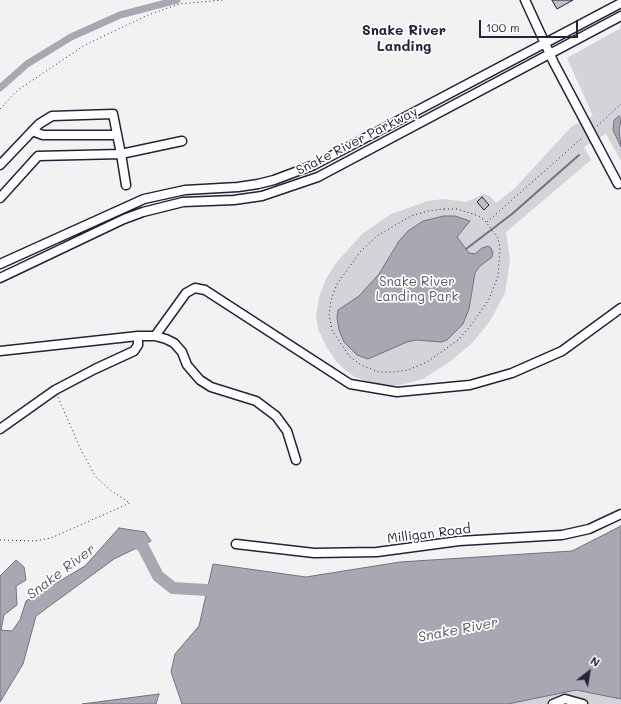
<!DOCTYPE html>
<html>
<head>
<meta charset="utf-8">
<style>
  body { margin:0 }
  #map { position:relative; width:621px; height:704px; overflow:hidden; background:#f2f2f3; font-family:Mali,sans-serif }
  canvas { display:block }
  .north { position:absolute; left:569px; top:652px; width:40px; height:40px; -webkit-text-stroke:3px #fff; paint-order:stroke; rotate:31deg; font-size:11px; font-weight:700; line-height:16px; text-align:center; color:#22223b }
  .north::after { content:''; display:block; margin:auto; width:14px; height:18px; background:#22223b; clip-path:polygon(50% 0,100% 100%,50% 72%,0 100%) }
  .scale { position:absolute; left:479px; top:20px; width:99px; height:18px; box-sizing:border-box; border:2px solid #22223b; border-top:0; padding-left:5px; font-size:12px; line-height:14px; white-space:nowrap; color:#22223b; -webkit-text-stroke:3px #fff; paint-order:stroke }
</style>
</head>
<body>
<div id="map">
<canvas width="621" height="704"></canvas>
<div class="north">N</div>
<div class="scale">100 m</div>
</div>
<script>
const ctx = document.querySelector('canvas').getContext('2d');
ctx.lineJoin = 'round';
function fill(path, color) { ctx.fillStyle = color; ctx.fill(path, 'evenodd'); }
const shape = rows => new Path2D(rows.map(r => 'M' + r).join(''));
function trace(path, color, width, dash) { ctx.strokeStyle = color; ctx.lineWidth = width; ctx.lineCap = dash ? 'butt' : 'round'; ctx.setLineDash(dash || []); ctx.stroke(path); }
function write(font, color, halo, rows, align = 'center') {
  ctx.font = font + ' Mali,sans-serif'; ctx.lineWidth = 3.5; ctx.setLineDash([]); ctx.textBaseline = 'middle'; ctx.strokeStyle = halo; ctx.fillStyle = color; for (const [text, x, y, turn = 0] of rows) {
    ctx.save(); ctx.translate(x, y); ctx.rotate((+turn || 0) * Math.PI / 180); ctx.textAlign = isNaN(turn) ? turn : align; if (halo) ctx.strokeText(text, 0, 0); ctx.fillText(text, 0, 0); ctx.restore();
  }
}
const green = shape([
  [621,28,621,161,606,134,584,147,591,160,506,232,510,260,505,293,490,321,474,341,451,361,423,379,400,385,387,386,372,383,355,377,345,370,336,361,327,348,318,329,316,316,319,297,326,279,336,263,362,234,391,214,428,201,443,199,466,202,484,194,490,196,496,203,514,189,572,126,593,116,567,58],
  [576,690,621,699,621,704,508,704]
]);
const water = shape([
  [619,116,621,120,619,130,621,147,613,130,614,120,619,116],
  [444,216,455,216,470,221,457,237,469,253,475,254,482,248,488,246,491,248,493,253,492,257,479,267,475,273,469,309,463,324,447,340,441,342,416,340,407,342,368,359,357,355,344,342,339,330,337,317,338,310,359,296,379,274,399,241,408,231,423,221,444,216],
  [621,526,621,699,576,690,508,704,182,704,171,672,175,654,199,626,213,564,306,577,400,562,572,551,621,526],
  [119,528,145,532,151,541,114,559,36,616,23,664,0,702,0,576,16,560,24,567,26,580,16,586,17,605,4,615,1,630,12,631,20,620,26,601,85,566,119,528],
  [159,694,156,704,82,704,159,694]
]);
const stream = shape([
  [466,249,512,214,579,155]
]);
const canal = shape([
  [0,88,27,64,71,37,120,15,177,0]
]);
const river = shape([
  [127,541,142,545,158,576,173,588,207,590,222,596]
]);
const building = shape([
  [552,0,573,0,557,9,552,0],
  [482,197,489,205,484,210,477,202,482,197]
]);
const path = shape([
  [0,109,18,90,85,45,148,15,179,4,223,0],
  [597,126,621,104],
  [444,209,457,209,479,216,486,222,498,238,500,248,498,276,489,299,472,324,458,340,427,362,408,370,393,372,379,372,361,365,349,356,332,330,329,315,331,300,337,284,361,251,377,236,411,216,428,211,444,209],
  [487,222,583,137],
  [0,540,34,541,51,538,130,503,110,490,95,476,80,448,58,397]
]);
const minor = shape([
  [525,0,554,63,618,184],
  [32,131,43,135,117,135],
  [0,165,39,124,52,116,113,114,121,154,182,141],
  [0,198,38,156,121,154,126,185],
  [0,264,144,199,185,190,238,187,258,184,274,180,314,165,621,3],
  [0,278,124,219,143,212,183,202,234,200,262,196,318,177,621,16],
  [155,336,186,293,195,288,205,290,350,384,397,392,470,385,512,373,562,351,621,308],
  [0,351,138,336,155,336,166,339,174,343,182,352,187,365,200,380,211,387,256,401,276,416,287,431,296,460],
  [0,429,55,390,95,369,134,351,138,345,138,336],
  [236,544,314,553,377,552,459,541,562,535,589,529,621,514],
  [553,704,565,699,583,704]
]);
const streetNames = [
  ["Snake River Parkway",357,141,-27],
  ["Milligan Road",429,534,-7]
];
const parkNames = [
  ["Snake River",417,282],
  ["Landing Park",417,297]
];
const neighbourhoodNames = [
  ["Snake River",404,31],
  ["Landing",404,47]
];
const waterNames = [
  ["Snake River",61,572,-37],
  ["Snake River",458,630,-11]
];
fill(green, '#d3d3d8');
fill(water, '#a8a8b2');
trace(water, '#727282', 1);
trace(stream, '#727282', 2);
trace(canal, '#a8a8b2', 7);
trace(river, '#a8a8b2', 12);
fill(building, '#bebec6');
trace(building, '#22223b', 1);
trace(minor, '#22223b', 11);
trace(path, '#22223b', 1, [1, 3]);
trace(minor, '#fff', 8);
write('13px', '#22223b', '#fff', streetNames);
write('13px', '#57576a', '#fff', parkNames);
write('bold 14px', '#22223b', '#fff', neighbourhoodNames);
write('italic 14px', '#58586b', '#fff', waterNames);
</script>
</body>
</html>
